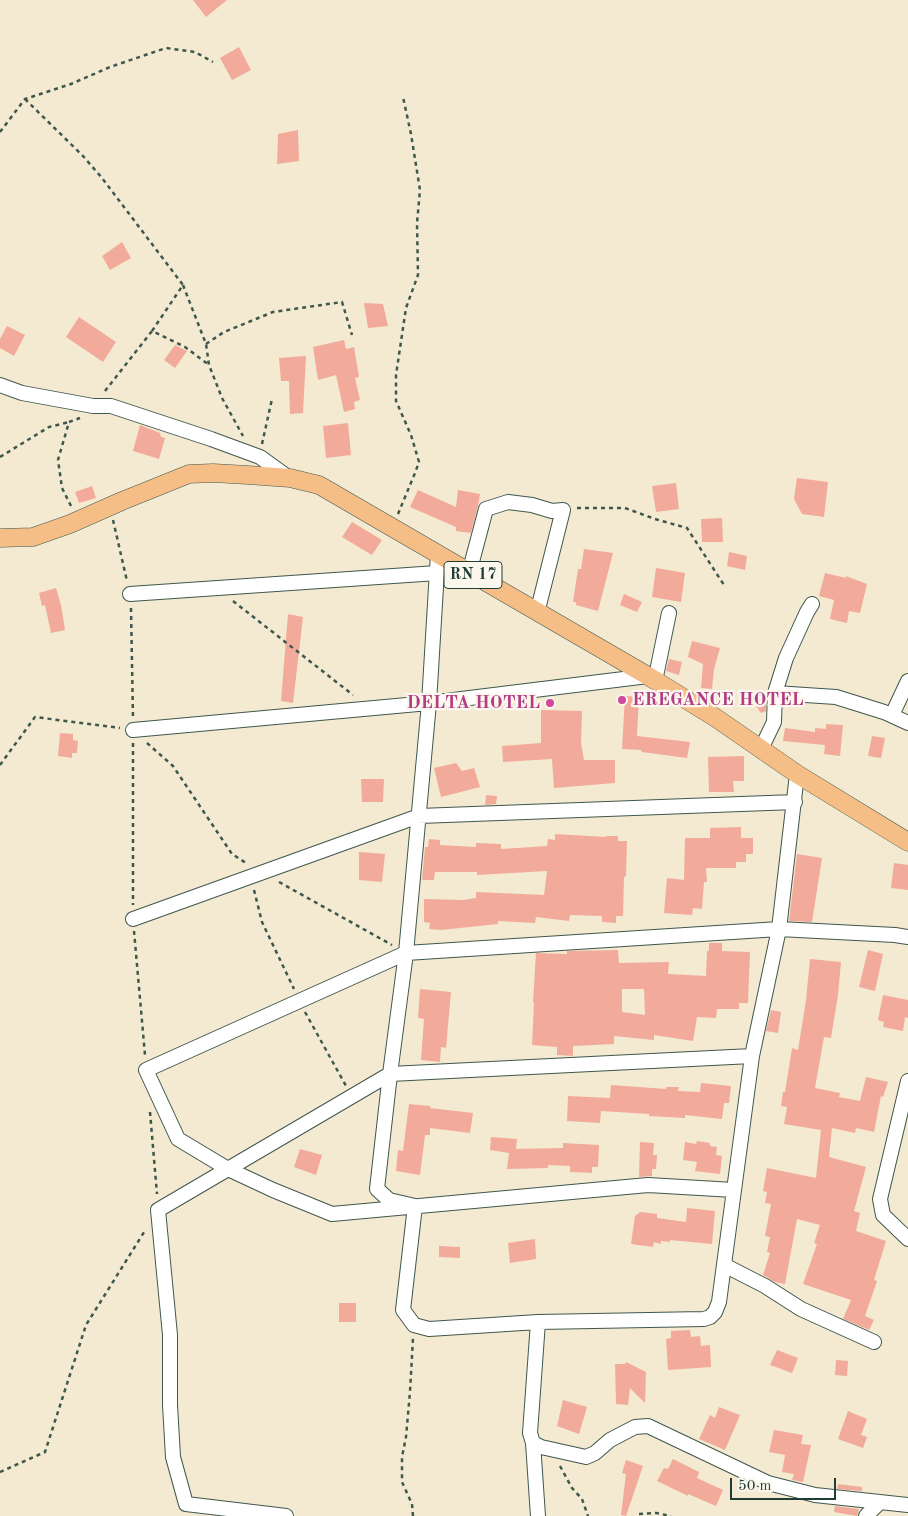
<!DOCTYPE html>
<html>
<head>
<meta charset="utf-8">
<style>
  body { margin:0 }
  #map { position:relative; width:908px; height:1516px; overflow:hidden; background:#f4e9d1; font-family:"Old Standard TT",serif }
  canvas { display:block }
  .scale { position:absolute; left:730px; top:1478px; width:106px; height:22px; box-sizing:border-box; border:2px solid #1f3d34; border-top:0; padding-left:6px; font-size:15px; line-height:18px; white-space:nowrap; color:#1f3d34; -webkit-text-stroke:4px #fbf7ec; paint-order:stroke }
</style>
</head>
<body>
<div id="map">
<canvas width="908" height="1516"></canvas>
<div class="scale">50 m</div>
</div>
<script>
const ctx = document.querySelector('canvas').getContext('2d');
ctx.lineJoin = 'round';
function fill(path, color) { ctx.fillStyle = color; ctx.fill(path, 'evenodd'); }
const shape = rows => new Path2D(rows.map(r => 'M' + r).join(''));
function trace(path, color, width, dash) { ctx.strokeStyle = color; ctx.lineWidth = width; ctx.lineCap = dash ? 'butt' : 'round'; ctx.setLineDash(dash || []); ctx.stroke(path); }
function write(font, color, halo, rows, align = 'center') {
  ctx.font = font + ' "Old Standard TT",serif'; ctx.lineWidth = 4.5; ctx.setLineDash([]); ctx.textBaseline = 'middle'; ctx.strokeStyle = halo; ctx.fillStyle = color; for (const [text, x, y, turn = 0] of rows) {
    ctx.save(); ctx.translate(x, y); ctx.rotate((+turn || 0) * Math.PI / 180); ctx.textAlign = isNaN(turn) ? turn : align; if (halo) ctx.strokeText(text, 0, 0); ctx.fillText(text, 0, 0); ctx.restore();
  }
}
const building = shape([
  [193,0,227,0,206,17],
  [239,47,251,70,232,80,220,58],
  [298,130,299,161,277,164,278,134],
  [122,242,131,258,110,270,102,256],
  [364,303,383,304,388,326,368,328],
  [79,317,116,342,103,362,66,337],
  [7,326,25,335,14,356,0,348,0,339],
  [344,340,346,349,354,347,359,377,355,378,360,400,354,402,355,409,344,412,336,375,318,380,313,347],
  [175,345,187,351,175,368,164,360],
  [306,356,303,413,290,414,289,381,281,381,279,358],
  [348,423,351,455,326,458,323,426],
  [140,425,160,433,161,437,165,438,159,459,133,451],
  [797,478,828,482,824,517,802,514,794,499],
  [676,483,679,509,656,512,652,486],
  [92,486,96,498,79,503,75,492],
  [418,490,456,507,458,490,480,494,478,506,471,533,456,531,456,527,410,507],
  [722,518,723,542,702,542,701,519],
  [352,522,382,540,372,555,342,537],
  [584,549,613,553,598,611,576,605,576,602,573,602,578,569,581,569],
  [729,552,747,556,745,570,727,566],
  [656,568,685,573,681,602,652,597],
  [825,573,846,578,846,576,867,584,860,613,849,611,847,623,830,619,834,600,819,596],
  [56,588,61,605,65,630,51,633,45,605,42,606,39,593],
  [624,594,642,602,637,612,620,605],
  [288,614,303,617,293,703,281,701],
  [692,641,720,648,714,669,712,689,701,688,703,664,688,657],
  [669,659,682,662,679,675,666,671],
  [625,696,639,697,637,736,690,742,687,758,642,752,641,750,622,749],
  [766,698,766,711,761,713,753,702],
  [541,710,582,711,581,743,584,760,615,760,615,783,554,788,552,759,503,762,502,746,541,743],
  [826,724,843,725,840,756,824,754,825,745,783,741,785,728,815,732,815,728,826,729],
  [60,733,73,734,73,740,78,741,77,753,72,753,72,758,58,756],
  [872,736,885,738,881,758,868,756],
  [744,756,744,781,733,781,734,792,709,792,708,757],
  [456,763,462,771,474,768,480,787,441,797,434,768],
  [361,779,384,779,383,802,362,802],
  [486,795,497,796,496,804,485,805],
  [741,827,741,838,753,838,753,854,746,854,746,862,736,862,736,868,706,868,707,882,704,882,702,909,693,908,692,915,664,913,667,878,684,880,685,838,710,838,710,828],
  [555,834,606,837,606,836,618,836,618,841,627,841,626,876,624,877,623,916,616,916,616,923,602,922,602,916,570,915,569,921,536,917,535,923,498,921,498,924,441,930,429,929,430,923,424,922,424,899,463,900,476,898,476,892,544,895,547,871,477,875,477,872,435,872,434,880,422,880,425,847,428,847,429,839,440,840,440,845,476,847,476,843,501,844,501,849,547,846,548,839,555,840],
  [359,852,385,854,382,882,359,880],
  [797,854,822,858,812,922,789,921],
  [894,863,908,865,908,890,891,888],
  [709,943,722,943,722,951,750,952,748,1003,739,1003,739,1009,717,1009,716,1018,697,1017,693,1041,654,1035,654,1040,614,1036,614,1044,573,1046,573,1056,557,1055,557,1047,532,1045,534,1002,533,1002,536,953,567,954,567,951,618,950,619,963,669,962,668,974,706,976,707,951,709,951],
  [622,989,644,989,645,1015,622,1012],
  [868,950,883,954,875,991,859,987],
  [810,959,841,962,838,995,831,1038,824,1037,815,1088,840,1093,839,1097,860,1101,866,1077,888,1082,883,1097,881,1096,874,1132,856,1128,855,1133,832,1128,829,1157,866,1167,854,1211,860,1213,856,1231,886,1241,874,1280,877,1281,865,1316,874,1320,869,1330,843,1319,851,1300,803,1284,817,1244,814,1243,820,1225,797,1219,785,1284,775,1282,763,1275,770,1253,767,1252,770,1237,765,1236,771,1204,765,1203,767,1192,763,1191,767,1168,816,1178,821,1130,784,1124,787,1107,781,1106,783,1092,785,1092,792,1048,798,1050,806,1000],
  [420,989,451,992,446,1048,441,1047,440,1062,421,1060,424,1019,418,1018],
  [883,995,908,1000,908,1018,905,1017,903,1031,883,1027,884,1022,878,1020],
  [771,1010,781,1012,778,1033,766,1031],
  [701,1083,731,1086,729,1103,724,1103,722,1119,685,1115,685,1118,649,1116,649,1114,601,1111,600,1123,567,1121,568,1096,610,1098,611,1085,666,1089,666,1087,679,1087,678,1091,700,1092],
  [409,1104,430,1106,430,1108,473,1113,470,1133,430,1128,430,1135,425,1135,420,1175,396,1171,398,1150,403,1151],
  [491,1137,517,1139,516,1149,563,1148,563,1143,599,1145,598,1167,592,1167,592,1173,570,1172,570,1166,548,1165,548,1168,507,1169,509,1153,490,1150],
  [697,1141,710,1143,710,1146,717,1147,716,1155,722,1156,720,1174,695,1171,697,1162,683,1160,685,1142,696,1144],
  [640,1142,654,1143,653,1155,657,1155,656,1169,652,1169,652,1176,639,1177],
  [300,1149,322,1155,316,1175,294,1167],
  [687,1208,715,1211,712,1244,670,1240,670,1242,661,1241,661,1244,654,1242,653,1247,631,1244,635,1216,640,1212,657,1214,657,1218,686,1222],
  [535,1239,536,1259,510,1263,508,1243],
  [439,1246,460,1247,460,1258,439,1257],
  [339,1303,356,1303,356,1322,339,1322],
  [690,1330,691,1337,700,1336,701,1346,710,1345,711,1367,668,1370,666,1339,671,1338,671,1331],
  [777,1350,798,1358,792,1373,770,1365],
  [836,1360,848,1361,847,1376,835,1375],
  [626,1362,646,1372,645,1403,630,1388,628,1405,616,1404,615,1364,625,1364],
  [563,1400,587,1407,579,1434,557,1426],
  [719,1407,740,1415,725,1450,699,1439,710,1415,715,1418],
  [848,1411,867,1419,861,1435,867,1437,863,1448,838,1439],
  [774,1430,803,1435,801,1444,811,1445,803,1482,792,1480,794,1474,782,1472,785,1455,769,1452],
  [673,1459,699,1472,697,1478,723,1490,716,1506,688,1494,688,1496,657,1481,664,1468,668,1469],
  [626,1460,643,1466,626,1516,621,1515,626,1474,622,1473],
  [838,1484,862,1487,862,1491,837,1489],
  [835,1506,859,1509,857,1516,834,1512]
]);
const path = shape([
  [25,99,83,156,102,178,183,285,152,331,185,347,209,365],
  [0,132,25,99,71,84,110,67,166,48,195,52,213,62],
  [183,285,206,344,209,365,222,398,243,436],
  [206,344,224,332,273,312,342,302,352,335],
  [105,391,152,331],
  [262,444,272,399],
  [0,457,49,427,69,422],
  [71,506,62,488,58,460,69,422,80,418],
  [577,508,625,508,655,519,687,528,724,585],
  [398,514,415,473,419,462,411,435,396,401,396,375,406,308,418,275,417,223,420,190,411,134,403,97],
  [113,520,127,581],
  [233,601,353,695],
  [131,608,133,718],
  [133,743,133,905],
  [147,743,173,766,232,854,246,863],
  [0,765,35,717,120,728],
  [279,882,392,945],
  [254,890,262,922,294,989],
  [134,931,145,1055],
  [305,1012,346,1086],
  [150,1112,157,1194],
  [560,1466,572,1488,582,1499,588,1516],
  [0,1472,45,1452,86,1325,146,1229],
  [639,1514,656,1513,671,1516],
  [413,1516,412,1504,402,1482,402,1457,406,1437,410,1392,413,1338]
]);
const minor = shape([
  [0,385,22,393,93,406,111,406,211,439,260,457,289,478],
  [438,554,429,703,406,953,390,1074,377,1189,389,1200,415,1206,403,1310,414,1325,429,1329,538,1322,704,1319,710,1317,715,1312,719,1302,752,1056,779,929,797,774],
  [469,573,486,509,508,502,532,505,552,511,563,510,537,613],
  [130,594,437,573],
  [655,681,669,613],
  [775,693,786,658,807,612,812,604],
  [892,715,908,681],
  [133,730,429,703,648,676],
  [761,749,774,722,775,693,836,697,884,712,908,723],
  [133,919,419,816,795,802],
  [908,1081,880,1199,883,1215,908,1239],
  [734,1190,648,1185,332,1214,273,1190,228,1169,178,1139,146,1070,406,953,779,929,895,935,908,937],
  [724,1265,765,1286,801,1309,874,1342],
  [538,1322,530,1433,533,1443,541,1447,586,1457,595,1453,610,1440,635,1427,648,1426,768,1483,815,1495,908,1505],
  [533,1443,538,1516],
  [286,1516,186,1504,173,1457,170,1405,170,1335,158,1210,390,1074,752,1056],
  [866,1516,879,1503]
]);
const major = shape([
  [0,538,33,537,70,524,122,501,189,474,213,473,248,475,290,478,319,485,648,676,716,718,797,774,908,842]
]);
const markers = [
  [622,700,5,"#d1479c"],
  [550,703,5,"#d1479c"]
];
const shields = [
  [473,575,58]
];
const shieldNames = [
  ["RN 17",473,575]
];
const hotelNames = [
  ["EREGANCE HOTEL",632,700],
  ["DELTA HOTEL",540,703,"right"]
];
fill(building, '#f2ab9b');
trace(minor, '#3f574c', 16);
trace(major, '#3f574c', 19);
trace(path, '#3f574c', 2.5, [4, 4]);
trace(minor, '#fff', 14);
trace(major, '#f6be87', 18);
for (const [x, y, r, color] of markers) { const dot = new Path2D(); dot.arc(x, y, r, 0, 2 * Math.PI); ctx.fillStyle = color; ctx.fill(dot); trace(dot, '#fbf7ec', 2); }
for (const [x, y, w] of shields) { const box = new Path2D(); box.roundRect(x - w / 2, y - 13.5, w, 27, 4); ctx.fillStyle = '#fbf7ec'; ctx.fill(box); trace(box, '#1f3d34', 1); }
write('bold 16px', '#1f3d34', null, shieldNames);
write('bold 18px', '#b23c85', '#fbf7ec', hotelNames, 'left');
</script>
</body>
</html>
